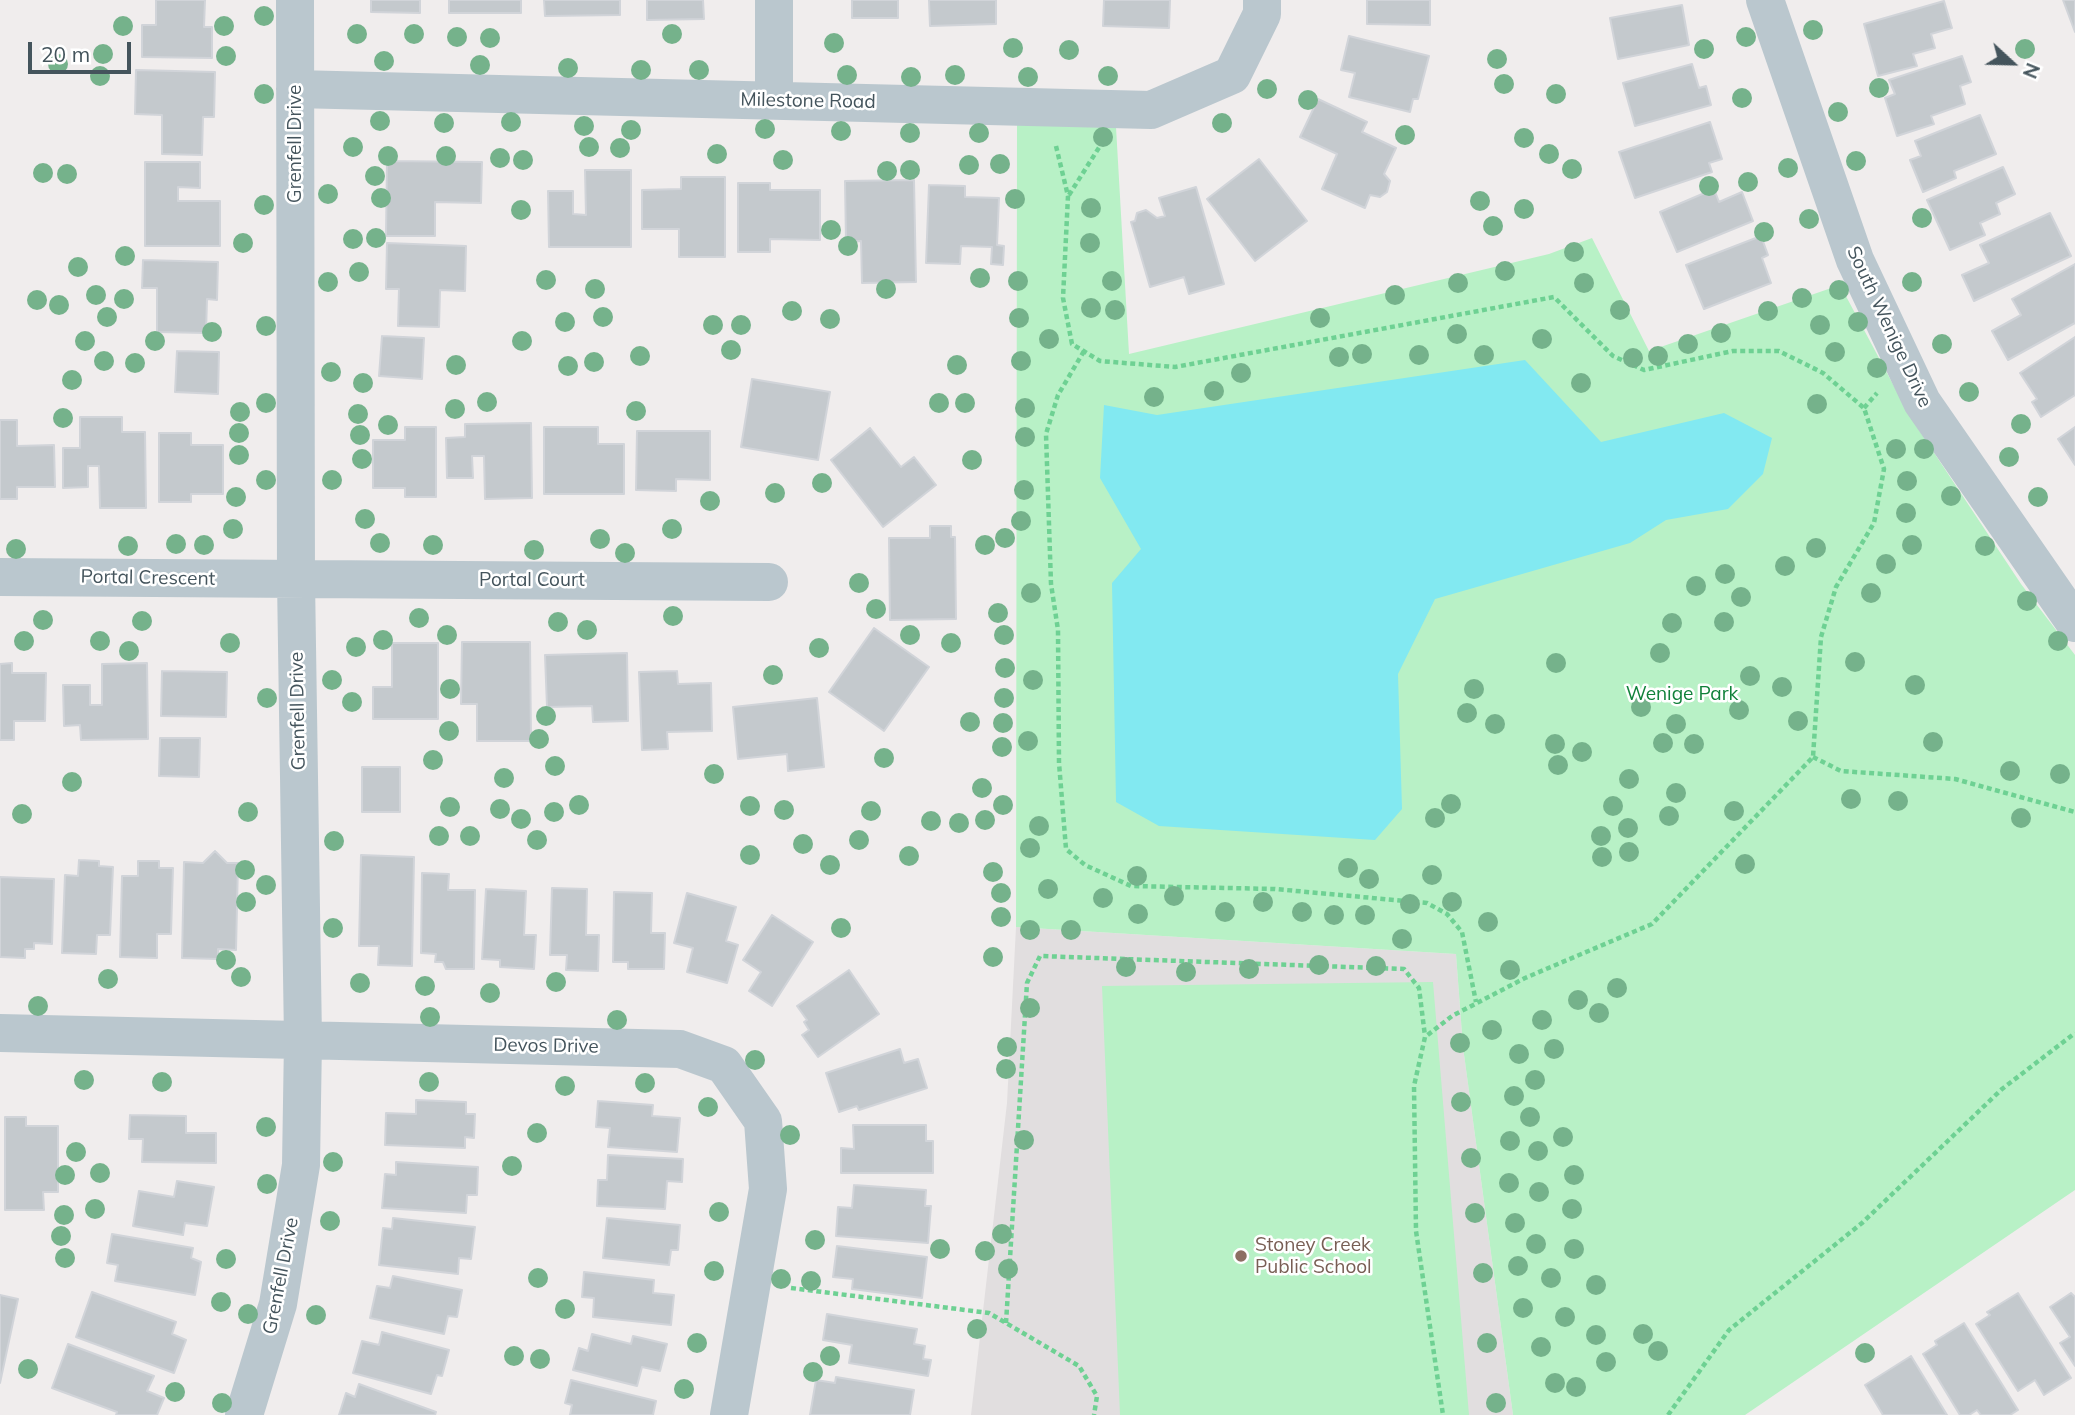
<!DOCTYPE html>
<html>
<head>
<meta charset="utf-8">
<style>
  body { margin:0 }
  #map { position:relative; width:2075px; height:1415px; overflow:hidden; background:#f0eded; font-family:Mulish,sans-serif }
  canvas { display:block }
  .north { position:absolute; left:1977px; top:28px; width:70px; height:70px; -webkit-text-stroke:5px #fff; paint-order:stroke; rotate:112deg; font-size:19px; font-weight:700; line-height:28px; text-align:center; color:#44545c }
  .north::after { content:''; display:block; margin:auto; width:24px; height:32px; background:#44545c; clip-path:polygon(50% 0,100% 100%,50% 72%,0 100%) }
  .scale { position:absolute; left:28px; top:42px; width:103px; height:32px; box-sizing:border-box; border:4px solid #44545c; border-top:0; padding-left:9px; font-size:21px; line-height:24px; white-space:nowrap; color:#44545c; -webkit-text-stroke:5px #fff; paint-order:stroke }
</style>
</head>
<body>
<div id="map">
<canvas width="2075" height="1415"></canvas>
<div class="north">N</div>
<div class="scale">20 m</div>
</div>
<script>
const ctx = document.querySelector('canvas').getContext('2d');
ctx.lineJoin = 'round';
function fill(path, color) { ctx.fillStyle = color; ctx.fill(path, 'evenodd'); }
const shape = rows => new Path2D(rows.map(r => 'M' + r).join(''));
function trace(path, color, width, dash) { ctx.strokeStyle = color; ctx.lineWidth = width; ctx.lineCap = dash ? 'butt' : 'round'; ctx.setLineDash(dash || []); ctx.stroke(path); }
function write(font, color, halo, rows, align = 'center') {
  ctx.font = font + ' Mulish,sans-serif'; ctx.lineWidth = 5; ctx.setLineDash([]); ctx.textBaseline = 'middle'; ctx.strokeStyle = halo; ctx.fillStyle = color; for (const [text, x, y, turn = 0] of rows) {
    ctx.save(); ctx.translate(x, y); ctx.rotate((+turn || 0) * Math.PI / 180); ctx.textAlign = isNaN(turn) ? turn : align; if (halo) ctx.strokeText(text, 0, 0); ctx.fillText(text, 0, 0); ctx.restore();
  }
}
const education = shape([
  [1016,927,1456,954,1463,1047,1513,1415,971,1415,1007,1103]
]);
const green = shape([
  [1017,124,1116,127,1129,354,1549,254,1592,238,1649,351,1840,285,1911,418,2021,584,2075,655,2075,1190,1745,1415,1513,1415,1463,1047,1456,954,1016,927],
  [1433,982,1469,1415,1120,1415,1102,986]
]);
const water = shape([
  [1525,360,1601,442,1724,413,1772,438,1763,474,1728,509,1666,520,1630,543,1435,599,1398,674,1402,809,1375,840,1159,826,1116,802,1112,583,1141,549,1100,478,1104,405,1157,415]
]);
const building = shape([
  [156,0,205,0,204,27,212,27,212,58,142,57,142,25,156,25,156,0],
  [371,0,420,0,420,13,371,12,371,0],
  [449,0,521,0,521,13,449,13,449,0],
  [544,0,620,0,620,15,545,16,544,0],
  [647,0,703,0,704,19,647,20,647,0],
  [852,0,898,0,898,18,852,18,852,0],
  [929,0,996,0,996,24,930,26,929,0],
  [1104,0,1170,0,1169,28,1103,26,1104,0],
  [1367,0,1430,0,1430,25,1367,24,1367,0],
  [2063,0,2075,0,2075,32,2063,0],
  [1944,1,1952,28,1931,34,1935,48,1913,54,1917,66,1878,76,1864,24,1944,1],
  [1682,5,1689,45,1618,59,1610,18,1682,5],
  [1349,36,1429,56,1418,99,1413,99,1410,112,1349,97,1355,73,1341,70,1349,36],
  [1962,56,1971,82,1960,86,1965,104,1931,116,1934,124,1897,136,1885,98,1895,94,1889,80,1962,56],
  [1692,64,1699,88,1706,86,1711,105,1635,126,1623,83,1692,64],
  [136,70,215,72,214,117,203,117,202,155,162,154,162,115,135,114,136,70],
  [1318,99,1367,122,1362,132,1396,148,1384,174,1390,181,1387,192,1380,197,1370,195,1365,208,1322,189,1337,154,1300,137,1318,99],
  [1980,115,1996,154,1954,171,1956,178,1923,192,1910,160,1921,156,1915,141,1980,115],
  [1710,122,1722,159,1709,163,1712,172,1635,198,1619,152,1710,122],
  [1259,159,1307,221,1255,261,1207,199,1259,159],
  [387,161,482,162,481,203,435,202,435,236,386,236,387,161],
  [145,162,200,162,200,188,178,187,178,201,220,201,220,246,145,246,145,162],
  [2003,167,2015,194,1996,203,2000,214,1980,223,1985,235,1950,250,1927,200,2003,167],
  [585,170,631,170,631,247,549,247,548,191,573,191,573,214,586,215,585,170],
  [681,177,725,177,725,257,679,257,679,229,642,229,642,190,681,189,681,177],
  [914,180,916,282,862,283,861,241,846,242,845,181,914,180],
  [738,183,770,183,770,190,820,190,820,240,770,239,770,252,738,252,738,183],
  [929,185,965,186,965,197,999,198,997,245,1004,246,1003,265,991,264,992,247,961,246,960,264,926,263,929,185],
  [1196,187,1224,284,1189,294,1184,277,1150,287,1131,222,1135,221,1137,213,1146,210,1157,218,1165,216,1159,198,1196,187],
  [1714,189,1719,202,1742,192,1753,221,1677,252,1660,212,1714,189],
  [2050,213,2071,256,1974,301,1962,275,1989,263,1980,245,2050,213],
  [1761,236,1768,255,1762,258,1771,283,1704,309,1686,265,1761,236],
  [387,243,466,246,465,291,440,290,439,327,398,326,399,289,386,289,387,243],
  [143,260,218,262,217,300,207,299,206,333,157,332,157,288,142,288,143,260],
  [2075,264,2075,323,2008,360,1992,331,2021,315,2012,299,2075,264],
  [382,336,424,338,422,379,379,376,382,336],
  [2075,337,2075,395,2041,417,2032,402,2037,399,2020,373,2075,337],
  [177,351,219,352,218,394,175,392,177,351],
  [752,379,830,392,818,460,741,447,752,379],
  [80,417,122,417,122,432,145,432,146,508,100,508,99,466,88,466,88,487,63,488,63,448,80,448,80,417],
  [0,420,17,420,17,446,54,445,55,487,17,487,17,499,0,499,0,420],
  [531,423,532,498,485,499,484,456,472,456,473,478,447,478,446,438,465,437,465,424,531,423],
  [405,427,436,427,436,497,405,497,405,488,373,488,373,440,405,440,405,427],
  [544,427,598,427,598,444,624,444,624,494,544,494,544,427],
  [2075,427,2075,465,2058,439,2075,427],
  [870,428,901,467,914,457,936,485,883,527,831,460,870,428],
  [637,431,710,431,710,480,676,479,676,491,636,490,637,431],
  [159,433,191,433,191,445,223,445,223,494,191,494,191,502,159,502,159,433],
  [930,526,951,526,951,537,955,537,956,619,890,620,889,538,930,538,930,526],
  [874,628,929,667,884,731,829,692,874,628],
  [462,642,530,642,531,741,477,741,477,704,461,704,462,642],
  [392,643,438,643,438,719,373,719,373,687,392,687,392,643],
  [627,653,628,721,593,722,592,706,547,707,545,655,627,653],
  [12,663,12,673,46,673,45,721,14,721,14,740,0,740,0,664,12,663],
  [147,663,148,739,81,740,80,725,64,726,63,685,90,685,90,705,102,705,102,664,147,663],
  [162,671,227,672,226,717,161,716,162,671],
  [677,671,678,684,711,683,712,731,667,732,668,749,642,750,639,672,677,671],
  [817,698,824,767,788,771,787,754,738,759,733,707,817,698],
  [160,738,200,738,199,777,159,776,160,738],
  [362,767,400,767,400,812,362,812,362,767],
  [215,851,227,863,238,863,236,950,218,949,218,959,182,958,184,862,203,863,215,851],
  [361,855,414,857,412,966,378,965,379,946,359,946,361,855],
  [79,860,99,861,99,866,113,867,110,935,97,935,96,954,62,953,65,875,78,876,79,860],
  [138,861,159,861,159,868,173,868,171,934,157,934,157,958,120,957,122,876,138,876,138,861],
  [422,873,449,874,448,890,475,890,474,969,446,969,443,962,435,962,436,954,421,953,422,873],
  [0,877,54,879,52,944,34,943,34,949,25,949,25,958,0,957,0,877],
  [552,888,587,889,586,935,599,935,598,971,566,970,567,955,550,955,552,888],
  [486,889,526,891,524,935,536,935,534,969,500,967,500,960,482,959,486,889],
  [614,892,652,893,651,933,665,933,664,969,628,969,628,962,613,962,614,892],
  [687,893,736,907,726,941,738,945,727,983,687,972,693,948,674,943,687,893],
  [772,915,813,942,772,1006,749,991,761,972,743,960,772,915],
  [849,970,879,1014,818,1057,802,1035,809,1030,804,1022,807,1020,797,1006,849,970],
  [900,1049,904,1063,918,1059,927,1088,859,1110,857,1106,839,1112,826,1073,900,1049],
  [416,1100,466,1102,466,1114,475,1114,474,1138,465,1137,465,1148,385,1145,386,1113,416,1114,416,1100],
  [598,1101,653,1105,652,1116,680,1118,677,1152,608,1147,610,1128,596,1127,598,1101],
  [130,1115,186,1116,186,1133,216,1133,216,1163,142,1162,143,1139,129,1139,130,1115],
  [5,1117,26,1117,26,1126,58,1126,58,1192,43,1192,44,1210,5,1210,5,1117],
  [853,1125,926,1125,926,1141,933,1141,933,1173,841,1173,841,1148,854,1149,853,1125],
  [608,1155,683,1159,682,1182,667,1181,665,1209,597,1206,598,1180,607,1180,608,1155],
  [396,1162,478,1167,477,1195,467,1195,466,1213,382,1208,385,1174,396,1175,396,1162],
  [177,1181,214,1187,207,1226,185,1223,183,1235,133,1226,139,1191,174,1197,177,1181],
  [854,1185,926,1190,925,1206,931,1206,928,1243,836,1236,838,1207,852,1208,854,1185],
  [393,1218,475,1227,471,1259,459,1258,458,1274,379,1265,383,1228,392,1229,393,1218],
  [607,1218,680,1225,678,1250,671,1250,669,1265,603,1258,607,1218],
  [112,1234,193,1248,191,1258,201,1262,195,1295,115,1281,118,1265,107,1263,112,1234],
  [837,1246,927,1257,922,1298,852,1289,853,1279,833,1277,837,1246],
  [584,1272,654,1280,653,1293,674,1295,671,1325,593,1317,594,1298,582,1297,584,1272],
  [393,1276,462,1290,457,1317,448,1316,444,1334,370,1318,377,1286,390,1288,393,1276],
  [92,1292,176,1322,172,1334,186,1340,174,1373,76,1337,92,1292],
  [2018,1293,2071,1378,2044,1395,2035,1380,2018,1391,1976,1324,1990,1315,1987,1312,2018,1293],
  [2071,1293,2075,1297,2075,1366,2060,1343,2070,1337,2050,1307,2071,1293],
  [0,1295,18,1299,0,1383,0,1295],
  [827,1314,917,1329,914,1344,925,1346,923,1359,931,1360,928,1376,849,1363,852,1345,823,1340,827,1314],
  [1964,1323,2018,1410,2010,1415,1981,1415,1977,1410,1969,1415,1960,1415,1923,1354,1937,1345,1935,1341,1964,1323],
  [382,1332,449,1350,442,1376,437,1375,431,1394,353,1373,362,1341,379,1345,382,1332],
  [592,1334,631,1344,633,1336,667,1344,660,1371,642,1367,637,1386,573,1370,579,1348,588,1351,592,1334],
  [68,1344,154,1376,147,1391,164,1398,157,1415,116,1415,117,1412,52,1388,68,1344],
  [1911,1356,1947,1415,1883,1415,1865,1385,1911,1356],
  [836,1377,914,1390,910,1415,810,1415,816,1380,835,1383,836,1377],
  [571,1380,656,1401,653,1415,570,1415,572,1405,565,1403,571,1380],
  [359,1384,436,1412,435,1415,339,1415,346,1393,355,1397,359,1384]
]);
const path = shape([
  [1056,146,1068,196,1063,298,1072,344,1100,361,1175,367,1554,297,1613,356,1644,370,1733,351,1779,351,1823,373,1864,408,1884,469,1874,523,1836,587,1821,637,1813,757,1652,924,1525,978,1452,1016,1425,1037,1414,1086,1416,1231,1443,1415],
  [1069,195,1100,146],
  [1084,351,1058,395,1046,434,1051,584,1058,630,1059,763,1066,849,1085,865,1131,886,1275,889,1427,903,1447,914,1462,932,1476,1002],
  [1864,408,1877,393],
  [1813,757,1841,771,1955,779,2075,812],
  [791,1288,989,1313,1079,1366,1097,1396,1094,1415],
  [1006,1323,1027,983,1040,956,1404,969,1419,988,1425,1036],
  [1668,1415,1729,1330,1862,1223,2002,1089,2075,1033]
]);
const minor = shape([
  [774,0,774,100],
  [1765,0,1855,260,1922,402,2075,623],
  [295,89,1151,110,1232,75,1262,14,1262,0],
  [0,577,769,582],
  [0,1033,680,1049,724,1065,763,1121,768,1189,729,1415],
  [244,1415,278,1304,301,1165,303,1040,296,580,295,0]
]);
const trees = [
  [264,16],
  [123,26],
  [224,26],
  [1813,30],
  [357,34],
  [414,34],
  [672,34],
  [457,37],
  [1746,37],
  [490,38],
  [834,43],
  [1013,48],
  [1704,49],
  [2025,49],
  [1069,50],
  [103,54],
  [226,56],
  [1497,59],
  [384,61],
  [58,64],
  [480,65],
  [568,68],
  [641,70],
  [699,70],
  [847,75],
  [955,75],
  [100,76],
  [1108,76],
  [911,77],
  [1028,77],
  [1504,84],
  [1879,88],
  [1267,89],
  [264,94],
  [1556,94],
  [1742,98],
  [1308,100],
  [1838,112],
  [380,121],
  [511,122],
  [444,123],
  [1222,123],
  [584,126],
  [765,129],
  [631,130],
  [841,131],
  [910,133],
  [979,133],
  [1405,135],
  [1103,137],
  [1524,138],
  [353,147],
  [589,147],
  [620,148],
  [717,154],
  [1549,154],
  [388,156],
  [446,156],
  [500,158],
  [523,160],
  [783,160],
  [1856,161],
  [1000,164],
  [969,165],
  [1788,168],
  [1572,169],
  [910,170],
  [887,171],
  [43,173],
  [67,174],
  [375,176],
  [1748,182],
  [1709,186],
  [328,194],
  [381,198],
  [1015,199],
  [1480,201],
  [264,205],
  [1091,208],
  [1524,209],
  [521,210],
  [1922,218],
  [1809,219],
  [1493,226],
  [831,230],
  [1764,232],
  [376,238],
  [353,239],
  [243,243],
  [1090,243],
  [848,246],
  [1574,252],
  [125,256],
  [78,267],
  [1505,271],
  [359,272],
  [980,278],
  [546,280],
  [1018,281],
  [1112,281],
  [328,282],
  [1912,282],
  [1458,283],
  [1584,283],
  [595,289],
  [886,289],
  [1839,290],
  [96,295],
  [1395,295],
  [1802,298],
  [124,299],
  [37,300],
  [59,305],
  [1091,308],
  [1115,310],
  [1620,310],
  [792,311],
  [1768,311],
  [107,317],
  [603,317],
  [1019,318],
  [1320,318],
  [830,319],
  [565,322],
  [1858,322],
  [713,325],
  [741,325],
  [1820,325],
  [266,326],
  [212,332],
  [1721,333],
  [1457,334],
  [1049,339],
  [1542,339],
  [85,341],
  [155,341],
  [522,341],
  [1688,344],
  [1942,344],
  [731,350],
  [1835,352],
  [1362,354],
  [1419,355],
  [1484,355],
  [640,356],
  [1658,356],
  [1339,357],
  [1633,358],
  [104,361],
  [1021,361],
  [594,362],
  [135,363],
  [456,365],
  [957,365],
  [568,366],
  [1877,368],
  [331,372],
  [1241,373],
  [72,380],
  [363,383],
  [1581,383],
  [1214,391],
  [1969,392],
  [1154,397],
  [487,402],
  [266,403],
  [939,403],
  [965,403],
  [1817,404],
  [1025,408],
  [455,409],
  [636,411],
  [240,412],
  [358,414],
  [63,418],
  [2021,424],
  [388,425],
  [239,433],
  [360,435],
  [1025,437],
  [1896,449],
  [1924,449],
  [239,455],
  [2009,457],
  [362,459],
  [972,460],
  [266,480],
  [332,480],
  [1907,481],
  [822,483],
  [1024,490],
  [775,493],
  [1951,496],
  [236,497],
  [2038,497],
  [710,501],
  [1906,513],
  [365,519],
  [1021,521],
  [233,529],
  [672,529],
  [1005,538],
  [600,539],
  [380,543],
  [176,544],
  [204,545],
  [433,545],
  [985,545],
  [1912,545],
  [128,546],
  [1985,546],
  [1816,548],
  [16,549],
  [534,550],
  [625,553],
  [1886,564],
  [1785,566],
  [1725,574],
  [859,583],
  [1696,586],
  [1031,593],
  [1871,593],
  [1741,597],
  [2027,601],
  [876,609],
  [998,613],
  [673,616],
  [419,618],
  [43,620],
  [142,621],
  [558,622],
  [1724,622],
  [1672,623],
  [587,630],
  [447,635],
  [910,635],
  [1004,635],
  [383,640],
  [24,641],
  [100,641],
  [2058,641],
  [230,643],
  [951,643],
  [356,647],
  [819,648],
  [129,651],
  [1660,653],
  [1855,662],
  [1556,663],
  [1005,668],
  [773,675],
  [1750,676],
  [332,680],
  [1033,680],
  [1915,685],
  [1782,687],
  [450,689],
  [1474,689],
  [267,698],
  [1004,698],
  [352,702],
  [1641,707],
  [1739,710],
  [1467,713],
  [546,716],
  [1798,721],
  [970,722],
  [1003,723],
  [1495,724],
  [1676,724],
  [449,731],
  [539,739],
  [1028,741],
  [1933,742],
  [1663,743],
  [1555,744],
  [1694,744],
  [1002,747],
  [1582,752],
  [884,758],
  [433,760],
  [1558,765],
  [555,766],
  [2010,771],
  [714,774],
  [2060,774],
  [504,778],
  [1629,779],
  [72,782],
  [982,788],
  [1676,793],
  [1851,799],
  [1898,801],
  [1451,804],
  [579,805],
  [1003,805],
  [750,806],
  [1613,806],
  [450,807],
  [500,809],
  [784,810],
  [871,811],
  [1734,811],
  [248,812],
  [554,812],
  [22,814],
  [1669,816],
  [1435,818],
  [2021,818],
  [521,819],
  [985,820],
  [931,821],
  [959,823],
  [1039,826],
  [1628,828],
  [439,836],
  [470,836],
  [1601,836],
  [537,840],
  [859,840],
  [334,841],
  [803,844],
  [1030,848],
  [1629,852],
  [750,855],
  [909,856],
  [1602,857],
  [1745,864],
  [830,865],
  [1348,868],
  [245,870],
  [993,872],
  [1432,875],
  [1137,876],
  [1369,879],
  [266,885],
  [1048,889],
  [1001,893],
  [1174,896],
  [1103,898],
  [246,902],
  [1263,902],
  [1452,902],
  [1410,904],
  [1225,912],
  [1302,912],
  [1138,914],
  [1334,915],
  [1365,915],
  [1001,917],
  [1488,922],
  [333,928],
  [841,928],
  [1030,930],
  [1071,930],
  [1402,939],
  [993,957],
  [226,960],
  [1319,965],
  [1376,966],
  [1126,967],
  [1249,969],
  [1510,970],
  [1186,972],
  [241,977],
  [108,979],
  [556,982],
  [360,983],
  [425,986],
  [1617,988],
  [490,993],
  [1578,1000],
  [38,1006],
  [1030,1008],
  [1599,1013],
  [430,1017],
  [617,1020],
  [1542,1020],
  [1492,1030],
  [1460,1043],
  [1007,1047],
  [1554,1049],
  [1519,1054],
  [755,1060],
  [1006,1069],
  [84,1080],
  [1535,1080],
  [162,1082],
  [429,1082],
  [645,1083],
  [565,1086],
  [1514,1096],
  [1461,1102],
  [708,1107],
  [1530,1117],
  [266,1127],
  [537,1133],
  [790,1135],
  [1563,1137],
  [1024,1140],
  [1510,1141],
  [1538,1151],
  [76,1152],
  [1471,1158],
  [333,1162],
  [512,1166],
  [100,1173],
  [65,1175],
  [1574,1175],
  [1509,1183],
  [267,1184],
  [1539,1192],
  [95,1209],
  [1572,1209],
  [719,1212],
  [1475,1213],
  [64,1215],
  [330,1221],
  [1515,1223],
  [1002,1234],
  [61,1236],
  [815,1240],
  [1536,1244],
  [940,1249],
  [1574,1249],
  [985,1251],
  [65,1258],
  [226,1259],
  [1518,1266],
  [1008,1269],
  [714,1271],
  [1483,1273],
  [538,1278],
  [1551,1278],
  [781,1279],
  [811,1281],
  [1596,1285],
  [221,1302],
  [1523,1308],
  [565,1309],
  [248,1314],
  [316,1315],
  [1565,1317],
  [977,1329],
  [1643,1334],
  [1596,1335],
  [697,1343],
  [1487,1343],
  [1541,1347],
  [1658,1351],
  [1865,1353],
  [514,1356],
  [830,1356],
  [540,1359],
  [1606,1362],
  [28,1369],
  [813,1372],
  [1555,1383],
  [1576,1387],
  [684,1389],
  [175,1392],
  [222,1403],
  [1496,1403]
];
const markers = [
  [1241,1256,7,"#8d6e63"]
];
const streetNames = [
  ["Milestone Road",808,101,1],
  ["Grenfell Drive",295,144,-90],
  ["South Wenige Drive",1889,327,65],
  ["Portal Crescent",148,578,1],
  ["Portal Court",532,580],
  ["Grenfell Drive",298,711,-91],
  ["Devos Drive",546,1046,1],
  ["Grenfell Drive",281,1276,-79]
];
const parkNames = [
  ["Wenige Park",1682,694]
];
const educationNames = [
  ["Stoney Creek",1255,1245],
  ["Public School",1255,1267]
];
fill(education, '#e1dedf');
fill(green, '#b8f1c6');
fill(water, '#82e9f1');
fill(building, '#c4c9cd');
trace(building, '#d1d4d9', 2);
trace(path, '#6ed193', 4.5, [5, 3.5]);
trace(minor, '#bac7ce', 38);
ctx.fillStyle = '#75b28b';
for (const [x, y] of trees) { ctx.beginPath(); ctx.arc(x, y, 10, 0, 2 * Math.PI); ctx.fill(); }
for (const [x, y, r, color] of markers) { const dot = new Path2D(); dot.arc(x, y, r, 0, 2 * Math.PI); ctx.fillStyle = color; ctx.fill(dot); trace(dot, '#fff', 2.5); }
write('19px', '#44545c', '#fff', streetNames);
write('19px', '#11813a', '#fff', parkNames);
write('19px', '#785e54', '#fff', educationNames, 'left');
</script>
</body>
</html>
